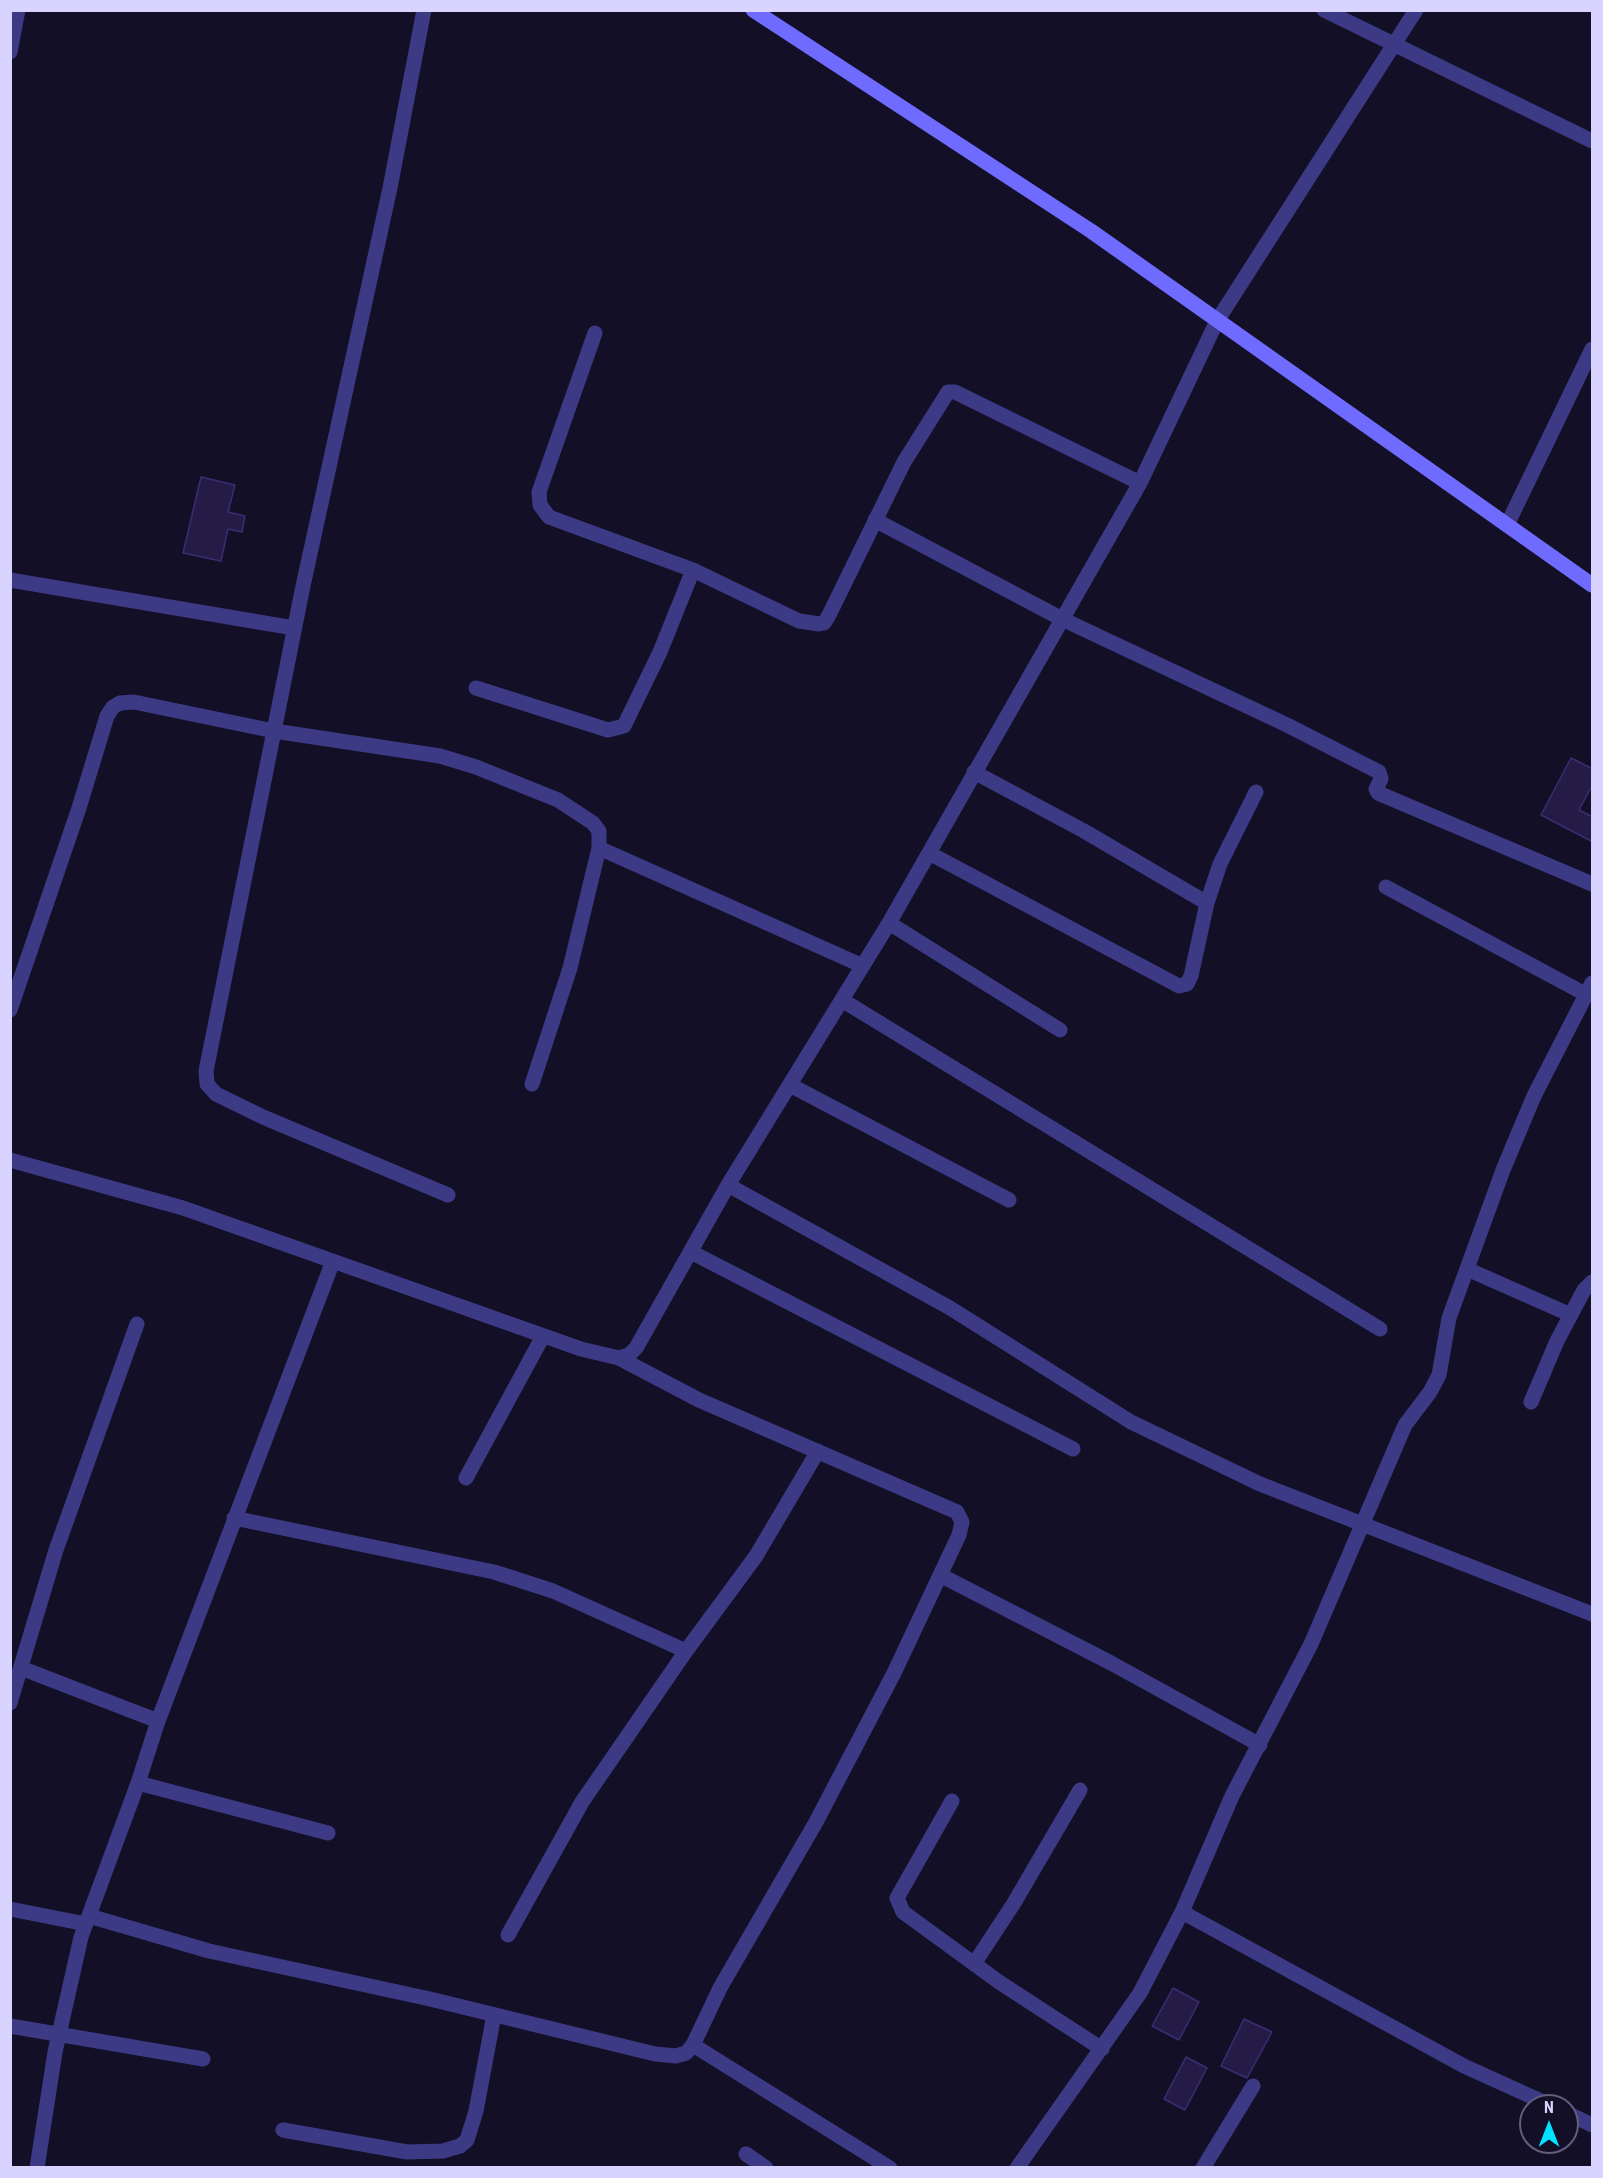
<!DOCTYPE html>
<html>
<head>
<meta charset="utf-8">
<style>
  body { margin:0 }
  #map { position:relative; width:1603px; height:2178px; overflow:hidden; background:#130f26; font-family:"Roboto Condensed",sans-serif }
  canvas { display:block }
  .frame { position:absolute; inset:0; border:12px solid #d9d4ff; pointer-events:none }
  .north { position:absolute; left:1519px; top:2094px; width:60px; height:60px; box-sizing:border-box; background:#130f26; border:2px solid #625e7d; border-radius:50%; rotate:0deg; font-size:16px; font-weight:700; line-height:24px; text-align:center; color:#d9d4ff }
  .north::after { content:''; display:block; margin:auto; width:21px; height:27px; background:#00e5ff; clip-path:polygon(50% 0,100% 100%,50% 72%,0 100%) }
</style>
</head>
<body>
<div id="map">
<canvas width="1603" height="2178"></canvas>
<div class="frame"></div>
<div class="north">N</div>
</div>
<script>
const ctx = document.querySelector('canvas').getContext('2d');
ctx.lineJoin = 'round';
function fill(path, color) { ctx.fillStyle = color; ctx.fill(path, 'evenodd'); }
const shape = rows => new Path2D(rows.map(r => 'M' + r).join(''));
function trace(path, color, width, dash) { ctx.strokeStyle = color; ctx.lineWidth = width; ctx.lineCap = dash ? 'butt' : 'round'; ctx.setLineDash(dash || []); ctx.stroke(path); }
const building = shape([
  [201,477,235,485,228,512,245,516,242,532,228,529,221,561,183,553,201,477],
  [1571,758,1593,769,1593,784,1579,810,1593,817,1593,842,1541,815,1571,758],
  [1173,1988,1199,2002,1179,2040,1152,2026,1173,1988],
  [1244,2019,1272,2032,1247,2078,1221,2066,1244,2019],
  [1186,2057,1207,2068,1185,2110,1164,2099,1186,2057]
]);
const street = shape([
  [424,10,390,188,303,586,206,1071,207,1084,216,1094,263,1117,448,1195],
  [1324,10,1592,141],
  [10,52,18,10],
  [595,333,539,492,540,505,549,517,693,570,799,621,819,624,824,623,829,615,904,462,948,392,955,392,1140,483],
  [875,520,1062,619,1287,725,1379,772,1381,779,1376,789,1378,793,1592,884],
  [1507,525,1592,349],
  [10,580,294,628],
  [476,688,608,730,624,726,660,652,693,570],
  [974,772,1084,831,1207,903],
  [599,848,863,966],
  [929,853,1179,986,1187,984,1191,976,1207,903,1220,864,1256,792],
  [1386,887,1587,995],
  [889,923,1060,1030],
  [842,1000,1380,1329],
  [10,1010,79,808,107,716,113,707,120,703,134,702,274,731,440,756,476,767,558,800,593,823,599,831,599,848,570,968,532,1084],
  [790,1085,1009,1200],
  [10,1160,183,1208,581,1349,619,1358,629,1355,636,1348,728,1185,889,923,1140,483,1217,321,1416,10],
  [728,1185,950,1308,1131,1422,1260,1484,1592,1614],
  [691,1252,1073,1449],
  [1467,1269,1571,1315],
  [1531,1402,1557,1341,1584,1290,1592,1282],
  [466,1478,543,1336],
  [234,1518,494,1572,553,1591,686,1651],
  [940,1575,1111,1663,1260,1745],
  [21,1668,158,1721],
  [10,1703,56,1550,137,1324],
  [138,1783,328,1833],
  [952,1801,897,1898,903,1912,999,1982,1102,2049],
  [10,1909,86,1924],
  [1182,1912,1464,2066,1552,2106],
  [89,1916,209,1951,430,1999,655,2054,676,2056,686,2053,693,2045,720,1988,816,1822,894,1673,959,1535,962,1522,957,1512,699,1400,619,1358],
  [508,1935,582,1802,686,1651,756,1556,818,1451],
  [974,1964,1014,1903,1080,1790],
  [10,2026,203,2059],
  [693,2045,890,2168],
  [1567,2113,1592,2125],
  [283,2130,407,2152,443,2151,460,2146,467,2140,476,2111,494,2015],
  [746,2154,766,2168],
  [37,2168,55,2052,81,1937,138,1783,158,1721,333,1261],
  [1017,2168,1140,1993,1182,1912,1232,1796,1311,1644,1405,1425,1430,1392,1439,1375,1449,1318,1503,1170,1534,1096,1592,983],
  [1203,2168,1253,2086]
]);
const secondary = shape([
  [753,10,1091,231,1592,585]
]);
fill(building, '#241b47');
trace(building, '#3b2d73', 1.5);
trace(street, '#3d3a85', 15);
trace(secondary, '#6f6bff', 15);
</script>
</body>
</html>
